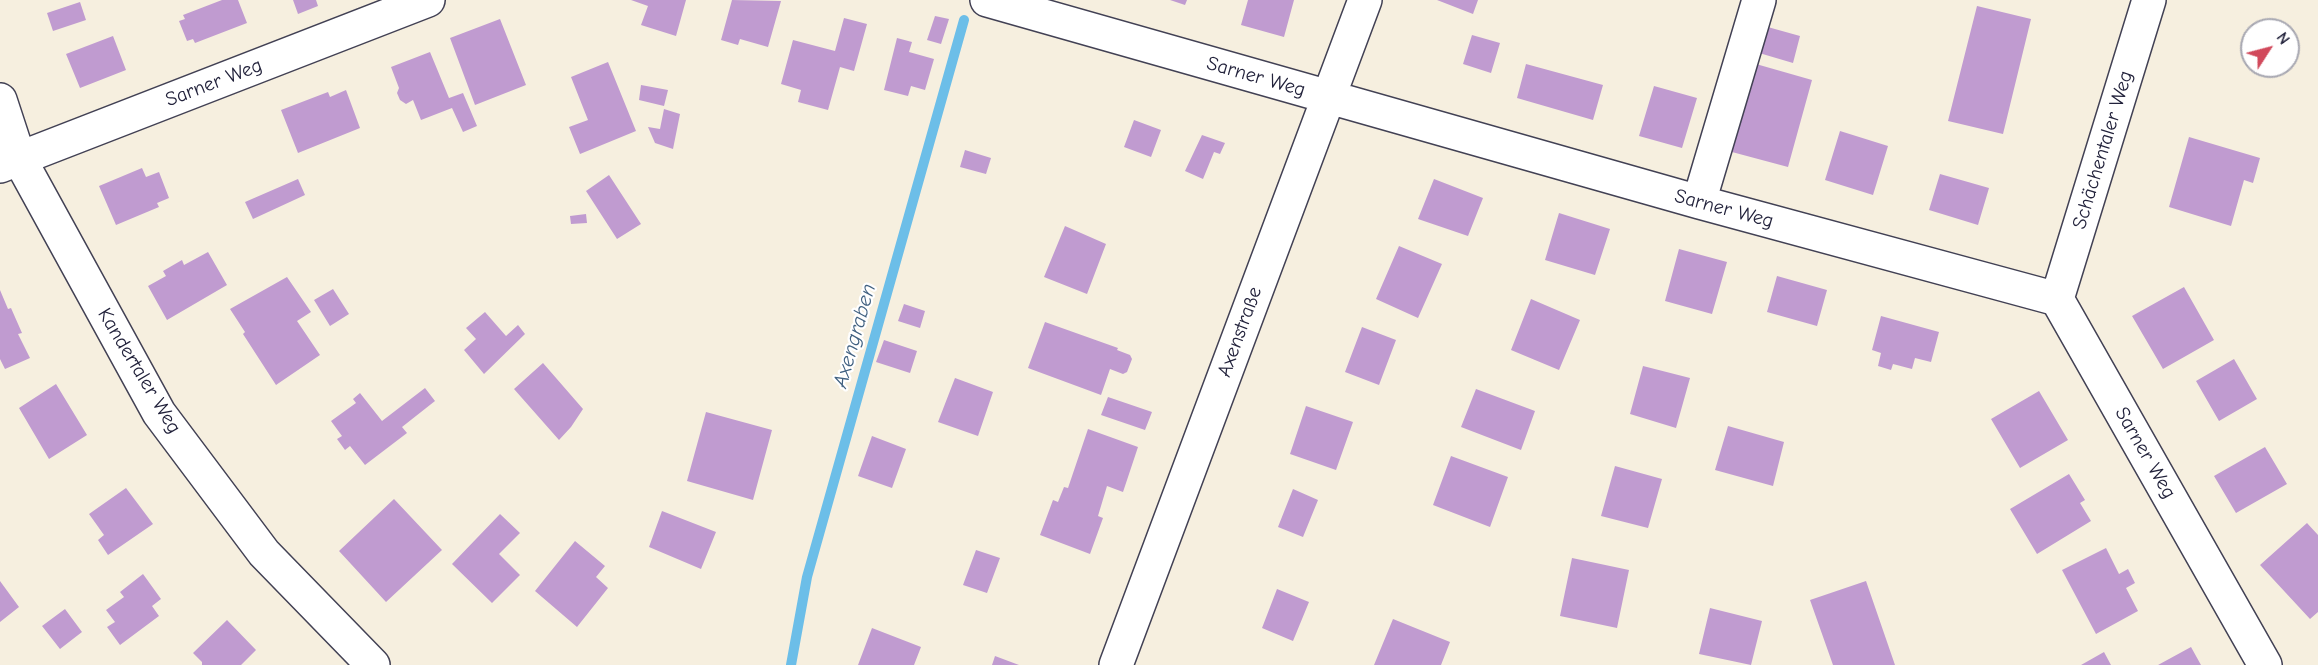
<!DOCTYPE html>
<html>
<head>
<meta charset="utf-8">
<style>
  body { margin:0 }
  #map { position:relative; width:2318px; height:665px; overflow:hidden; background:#f6efdf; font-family:"Comic Neue",sans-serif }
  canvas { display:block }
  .north { position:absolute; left:2240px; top:18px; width:60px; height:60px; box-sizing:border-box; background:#fff; border:2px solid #a7a7b1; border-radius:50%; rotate:54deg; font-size:16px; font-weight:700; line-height:24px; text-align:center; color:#22223b }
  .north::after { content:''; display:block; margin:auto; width:21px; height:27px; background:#d1495b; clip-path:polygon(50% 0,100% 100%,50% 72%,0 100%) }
</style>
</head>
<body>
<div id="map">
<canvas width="2318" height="665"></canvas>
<div class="north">N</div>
</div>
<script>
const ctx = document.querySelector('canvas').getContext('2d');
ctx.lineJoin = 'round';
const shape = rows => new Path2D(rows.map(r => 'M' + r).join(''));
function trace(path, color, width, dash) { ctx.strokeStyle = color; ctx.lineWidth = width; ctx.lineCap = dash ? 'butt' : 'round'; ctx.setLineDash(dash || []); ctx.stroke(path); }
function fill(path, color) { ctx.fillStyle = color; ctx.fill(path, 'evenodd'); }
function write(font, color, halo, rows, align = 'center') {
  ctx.font = font + ' "Comic Neue",sans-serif'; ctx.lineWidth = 4.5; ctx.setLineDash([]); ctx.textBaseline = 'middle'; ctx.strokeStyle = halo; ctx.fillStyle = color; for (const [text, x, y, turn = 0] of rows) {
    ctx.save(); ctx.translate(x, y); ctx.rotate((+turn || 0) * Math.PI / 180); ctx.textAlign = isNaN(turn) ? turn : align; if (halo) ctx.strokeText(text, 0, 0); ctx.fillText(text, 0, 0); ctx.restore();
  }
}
const stream = shape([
  [791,665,807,577,964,20]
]);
const building = shape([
  [222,0,238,0,247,23,195,43,193,39,187,41,179,21,185,19,183,15],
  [293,0,316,0,318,6,298,14],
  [631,0,686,0,676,36,641,25,648,6],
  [732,0,781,1,768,47,740,39,738,45,721,40],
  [1170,0,1187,0,1185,5],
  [1248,0,1294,0,1284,37,1241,25],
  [1437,0,1478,0,1473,14],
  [80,2,86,20,53,31,47,13],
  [1977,6,2031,19,2003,134,1948,121],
  [935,16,949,19,941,44,927,40],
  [844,18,867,24,854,71,840,67,828,110,798,102,801,90,781,84,793,40,835,51],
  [500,19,526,85,475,105,450,38],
  [1757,24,1800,36,1793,63,1749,50],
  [1472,35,1500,43,1491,73,1463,64],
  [113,36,126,70,80,88,66,54],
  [897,38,912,42,909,52,934,59,925,90,911,86,908,96,884,90],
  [430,52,449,98,463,93,477,126,463,132,452,108,421,120,413,100,406,104,400,100,397,93,399,88,391,67],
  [608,62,636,131,580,154,569,127,588,120,571,77],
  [1526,64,1603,85,1593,120,1517,98],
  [1756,64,1812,80,1788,167,1732,152],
  [641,85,668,90,664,106,639,100],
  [1654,86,1697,98,1682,148,1639,136],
  [346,90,360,128,298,153,281,110,328,92,330,97],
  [664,109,680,114,673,149,655,143,648,127,660,129],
  [1134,120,1161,130,1151,157,1124,147],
  [1840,131,1888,146,1873,195,1825,180],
  [1202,135,1225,143,1220,154,1214,152,1203,179,1185,171],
  [2189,137,2260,158,2253,183,2244,180,2231,226,2169,207],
  [965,150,991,158,986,174,960,167],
  [142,168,146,177,159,172,169,198,157,203,159,207,116,225,99,186],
  [1940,174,1989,188,1978,225,1929,210],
  [609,175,641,224,617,239,586,191],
  [298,179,305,195,253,219,245,202],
  [1434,179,1483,198,1468,236,1418,219],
  [1559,213,1610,229,1595,275,1545,260],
  [586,214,587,223,571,224,570,216],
  [1065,226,1106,244,1087,294,1044,277],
  [1399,246,1442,264,1418,318,1376,299],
  [1679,249,1727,262,1712,314,1665,301],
  [208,252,227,285,167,320,148,286,166,276,163,271,182,260,184,265],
  [1777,276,1827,290,1817,326,1767,312],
  [287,277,311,312,297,321,320,355,276,385,243,334,245,332,230,309],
  [2184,287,2214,340,2163,369,2132,316],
  [333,289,349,314,330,326,314,300],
  [0,290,8,309,11,308,22,333,18,334,30,358,5,369,0,359],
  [1531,299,1580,320,1559,370,1511,350],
  [904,304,925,311,920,328,898,321],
  [485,312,506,336,518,325,525,334,484,374,464,350,476,339,466,328],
  [1881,316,1939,332,1931,362,1915,358,1912,369,1893,364,1891,370,1878,366,1881,353,1872,350],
  [1045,322,1118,348,1117,350,1130,355,1132,359,1127,372,1123,374,1110,369,1101,395,1028,368],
  [1362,327,1396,340,1379,385,1345,372],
  [884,340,917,351,910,373,876,362],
  [2234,359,2257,399,2219,421,2196,381],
  [543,363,583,409,571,427,559,440,514,389],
  [1643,366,1690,378,1676,428,1630,414],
  [955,378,993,392,978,436,938,422],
  [56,384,87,435,49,459,19,408],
  [425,388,435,401,402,427,407,433,365,465,350,446,345,450,337,439,342,436,331,421,356,403,353,399,360,393,382,421],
  [1476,389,1535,411,1521,450,1461,427],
  [2039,391,2068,440,2020,468,1991,419],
  [1108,397,1152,412,1145,430,1101,415],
  [1306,406,1353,422,1336,470,1290,454],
  [706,412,772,430,753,500,687,481],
  [1728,426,1784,442,1773,486,1715,470],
  [1088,429,1138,447,1123,492,1107,486,1098,516,1103,518,1090,554,1040,535,1053,500,1058,502,1064,487,1068,488],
  [872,436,906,449,892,488,858,476],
  [2265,447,2287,484,2236,513,2214,476],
  [1451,456,1508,477,1490,527,1433,505],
  [1615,466,1662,479,1648,528,1601,516],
  [2069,474,2085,500,2080,503,2091,521,2037,554,2010,509],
  [126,488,153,524,108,555,98,540,104,535,89,514],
  [1293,489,1318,500,1303,537,1278,527],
  [394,499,442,550,386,602,339,551],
  [662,511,716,532,701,569,649,547],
  [500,514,520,533,499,554,520,575,492,603,452,564],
  [2307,523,2318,535,2318,612,2310,619,2260,565],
  [575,541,605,566,596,577,608,588,577,627,535,591],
  [2106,548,2119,574,2128,569,2135,583,2126,588,2138,611,2096,634,2062,570],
  [976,550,1000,558,987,593,963,585],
  [1572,558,1629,570,1617,628,1560,616],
  [143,574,161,599,152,606,159,616,120,645,107,627,115,622,106,610,124,597,120,592],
  [0,581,19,607,0,622],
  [1866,581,1895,665,1833,665,1810,600],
  [1277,589,1309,602,1293,641,1262,628],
  [1710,608,1762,621,1751,665,1699,654],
  [65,609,82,632,60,649,42,626],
  [1393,619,1450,642,1441,665,1374,665],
  [227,620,256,650,241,665,202,665,202,662,193,653],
  [872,628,921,647,914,665,858,665],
  [2191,647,2201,665,2158,665],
  [2104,652,2111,665,2081,665],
  [995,656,1019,665,992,665]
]);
const minor = shape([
  [987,0,1699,202,2057,299,2265,665],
  [0,100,19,158,159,413,264,553,373,665],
  [0,166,428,0],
  [1699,202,1759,0],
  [2057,299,2149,0],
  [1116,665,1365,0]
]);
const streetNames = [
  ["Sarner Weg",1256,77,16],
  ["Sarner Weg",214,83,-21],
  ["Schächentaler Weg",2103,150,-73],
  ["Sarner Weg",1724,209,15],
  ["Axenstraße",1240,332,-70],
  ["Kandertaler Weg",139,371,59],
  ["Sarner Weg",2145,453,60]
];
const waterNames = [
  ["Axengraben",855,336,-74]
];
trace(stream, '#6cbee8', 10);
fill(building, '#c09bd0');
trace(minor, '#424154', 36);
trace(minor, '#fff', 33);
write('20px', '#22223b', '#fff', streetNames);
write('italic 21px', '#406080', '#fff', waterNames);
</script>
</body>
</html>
